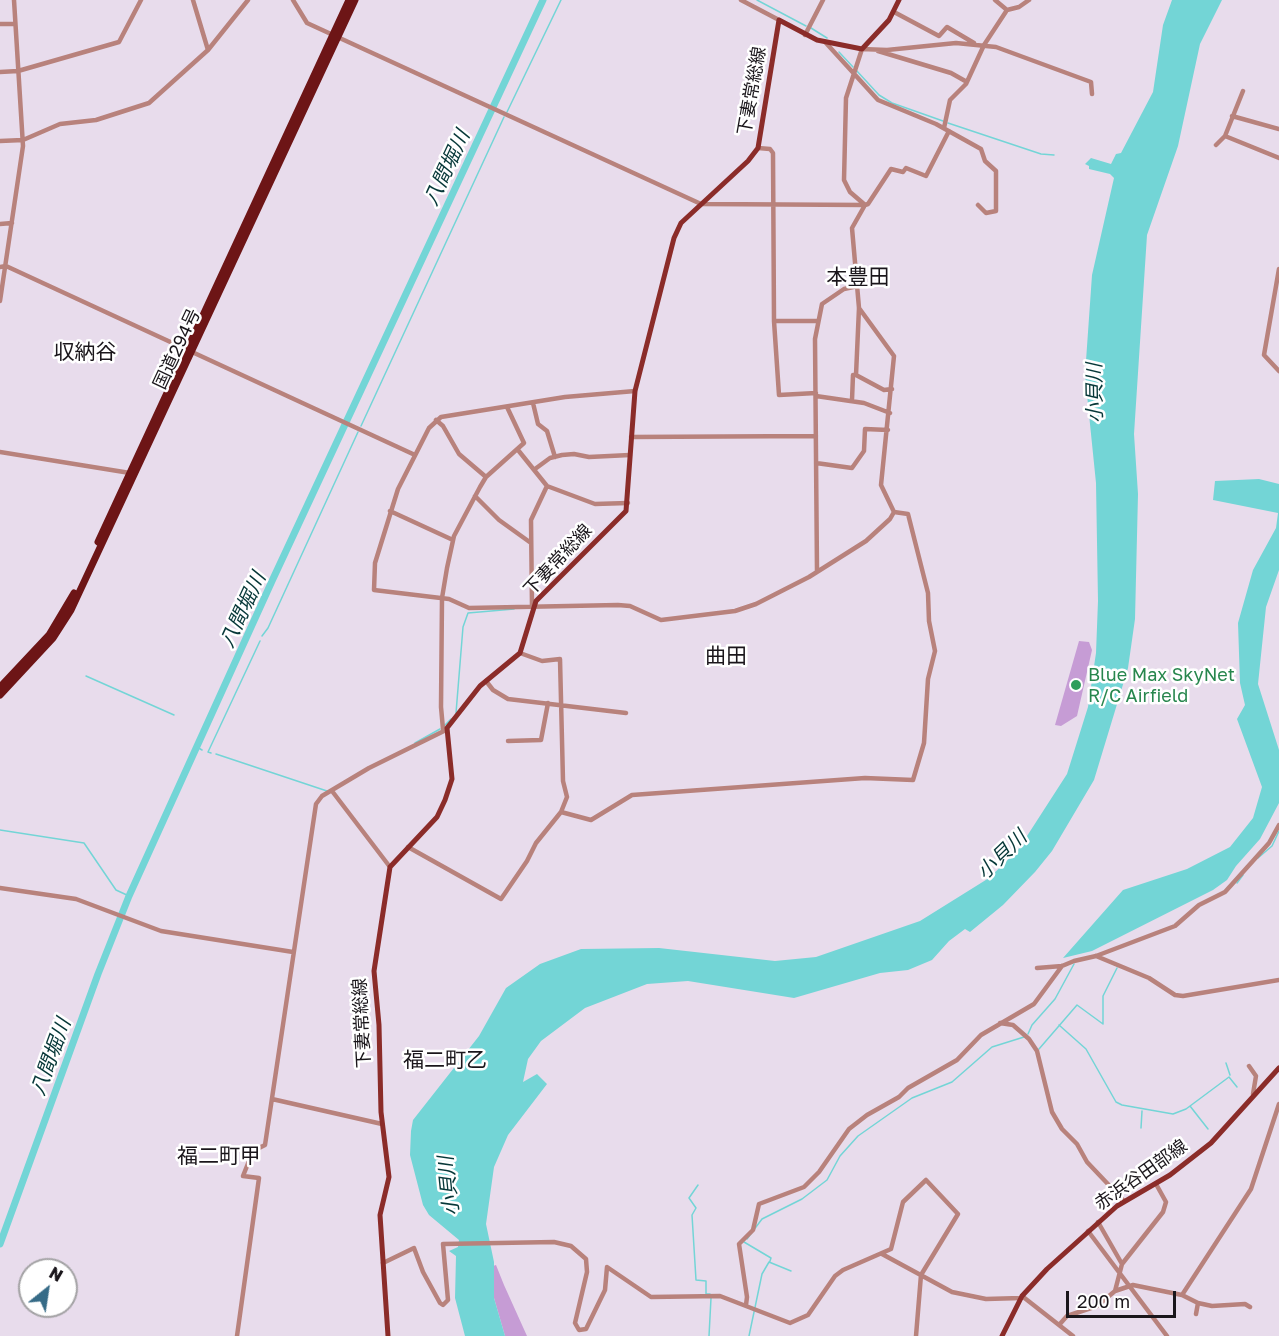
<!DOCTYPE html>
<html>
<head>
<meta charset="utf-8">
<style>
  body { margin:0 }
  #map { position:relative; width:1279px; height:1336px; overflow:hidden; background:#e8dcec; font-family:"Golos Text",sans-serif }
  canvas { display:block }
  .north { position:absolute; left:18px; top:1258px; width:60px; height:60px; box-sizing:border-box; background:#fff; border:2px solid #a3a2a4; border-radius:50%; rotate:30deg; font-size:16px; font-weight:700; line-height:24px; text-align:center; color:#1a161b }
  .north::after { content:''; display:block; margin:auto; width:21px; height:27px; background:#366b87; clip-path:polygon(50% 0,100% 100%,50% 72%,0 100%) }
  .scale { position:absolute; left:1066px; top:1291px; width:110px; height:27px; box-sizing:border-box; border:3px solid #1a161b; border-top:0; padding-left:8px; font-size:18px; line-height:21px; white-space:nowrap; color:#1a161b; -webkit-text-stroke:4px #fff; paint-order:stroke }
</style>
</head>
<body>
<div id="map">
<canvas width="1279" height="1336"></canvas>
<div class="north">N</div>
<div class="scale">200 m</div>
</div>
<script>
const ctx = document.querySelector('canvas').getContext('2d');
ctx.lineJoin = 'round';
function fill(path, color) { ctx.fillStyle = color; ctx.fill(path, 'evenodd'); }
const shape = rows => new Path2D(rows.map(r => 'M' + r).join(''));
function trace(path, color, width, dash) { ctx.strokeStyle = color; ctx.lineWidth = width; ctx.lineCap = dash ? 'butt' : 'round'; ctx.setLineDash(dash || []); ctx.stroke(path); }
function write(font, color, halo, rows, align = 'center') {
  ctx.font = font + ' "Golos Text","Noto Sans JP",sans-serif'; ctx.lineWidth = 5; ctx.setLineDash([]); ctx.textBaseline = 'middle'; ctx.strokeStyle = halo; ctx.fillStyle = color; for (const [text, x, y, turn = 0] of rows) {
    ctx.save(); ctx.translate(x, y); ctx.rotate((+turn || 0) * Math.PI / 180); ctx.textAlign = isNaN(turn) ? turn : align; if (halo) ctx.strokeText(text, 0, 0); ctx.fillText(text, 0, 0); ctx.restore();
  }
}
const green = shape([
  [1079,641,1089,642,1092,650,1077,716,1061,726,1055,725],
  [496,1265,504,1285,527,1336,505,1336,494,1298,493,1266]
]);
const water = shape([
  [1172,0,1222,0,1200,44,1178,146,1147,235,1134,434,1138,494,1135,619,1128,668,1094,780,1052,851,1035,872,1003,905,970,932,965,929,949,941,932,960,908,970,880,973,794,998,688,981,647,984,585,1008,541,1041,528,1059,523,1082,537,1074,547,1084,508,1135,494,1167,486,1224,494,1262,494,1298,505,1336,465,1336,455,1298,456,1256,449,1251,458,1247,459,1240,429,1215,423,1205,410,1155,411,1131,413,1120,479,1036,506,988,540,964,581,949,659,948,775,961,816,957,920,921,989,878,1018,850,1067,774,1088,707,1096,653,1098,601,1096,483,1085,375,1092,275,1114,178,1110,174,1089,169,1089,166,1085,164,1091,158,1111,164,1116,154,1121,153,1153,92,1163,25],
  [1259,479,1279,484,1279,570,1266,607,1258,684,1279,750,1279,803,1260,839,1236,866,1227,880,1213,890,1092,951,1063,958,1123,890,1187,869,1230,847,1253,818,1262,787,1237,719,1245,705,1240,683,1238,623,1253,570,1276,528,1278,513,1213,500,1215,481]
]);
const stream = shape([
  [757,0,806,26],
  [811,28,827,38],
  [839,52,853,67],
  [856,70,879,95,892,103,943,121],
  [507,112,561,0],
  [948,123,1041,154,1054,155],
  [361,426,504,117],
  [262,636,268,628,358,432],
  [86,676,174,715],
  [456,713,463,627,468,613,514,609],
  [444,726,451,719],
  [415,743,440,729],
  [197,747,202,750],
  [211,753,208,752,260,641],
  [216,754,327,791],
  [0,830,84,843,116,890,129,896],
  [1258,858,1272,846,1279,831],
  [1237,883,1243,875],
  [1059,1025,1086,1049,1116,1102,1122,1105,1173,1114,1186,1109,1229,1077,1237,1087],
  [1028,1034,1032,1025,1055,999,1074,964],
  [1039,1049,1077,1005,1103,1024,1103,996,1117,968],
  [1226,1063,1230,1075],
  [1190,1106,1208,1129],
  [1141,1128,1142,1111],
  [698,1185,689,1198,696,1208,692,1215,696,1280,706,1281,706,1294,710,1294],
  [747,1239,762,1219,802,1199,827,1180,840,1156,858,1136,912,1098,952,1082,992,1047,1024,1037],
  [744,1242,771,1258,770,1261],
  [709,1336,711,1298],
  [749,1336,762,1274,769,1262,791,1271]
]);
const river = shape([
  [0,1244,98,974,129,896,272,581,543,0]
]);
const minor = shape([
  [193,0,208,50],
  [293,0,307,23,701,204,865,205],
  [741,0,779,20],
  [995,0,1007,10],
  [894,12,939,36,947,27,974,43],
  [0,24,15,24],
  [805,35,823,0],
  [826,43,878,100,936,124,981,149,985,161,996,171,996,211,986,213,978,205],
  [878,51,951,73,967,82],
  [0,72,18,71,119,42,141,0],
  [1232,116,1279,129],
  [944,128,950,100,966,84,984,45,1007,10,1019,7,1029,0],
  [1225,136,1279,158],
  [0,141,23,140,60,124,96,120,149,103,208,50,248,0],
  [1216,145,1225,136,1243,91],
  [758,148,770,149,773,153,774,321,779,395,816,393],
  [864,204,850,192,844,180,846,98,862,49,887,50,956,43,996,47,1091,82,1092,94],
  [0,224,12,223],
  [0,267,6,266,415,455],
  [1279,269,1264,355,1279,371],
  [0,301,23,146,14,0],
  [774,321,818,321],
  [892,389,884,390,856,375,859,308,852,228,865,205,868,204,891,169,903,172,906,168,926,176,949,131],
  [635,391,565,397,441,417,429,428,398,489,375,563,374,590,449,599,469,608,618,605,630,606,661,620,735,611,756,604,809,577,866,541,890,519,894,512,881,485,894,356,859,308],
  [816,396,864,403,890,413],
  [852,400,853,375,856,375],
  [533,403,538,424,547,431,555,457],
  [436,420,443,426,459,454,486,477],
  [631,437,816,436],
  [518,450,547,486,595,504,628,503],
  [0,452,130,473],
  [816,463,852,468,864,451,865,429,888,430],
  [535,469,550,458,562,455,574,454,589,457,630,455],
  [475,496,499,520,531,543],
  [390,511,453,540],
  [817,572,815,339,822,304,844,289,858,286],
  [532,606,531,520,547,486],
  [486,681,493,690,508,699,626,713],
  [443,729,441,707,442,598,447,568,454,536,480,487,486,477,524,443,507,407],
  [508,741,541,740,548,703],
  [332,791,390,867],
  [561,812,591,820,632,795,865,778,913,780,924,743,928,679,935,651,929,621,928,593,908,514,894,512],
  [408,847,501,899,527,861,536,843,561,812,567,797,563,781,560,659,542,661,520,653],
  [0,888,76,899,161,931,293,952],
  [1096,956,1149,978,1175,995,1183,996,1279,980],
  [1037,968,1062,966,1074,961,1096,956,1175,926,1199,905,1225,892,1269,843,1279,825],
  [1000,1023,1013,1025,1029,1039,1037,1051,1052,1112,1062,1129,1077,1144,1087,1162,1124,1201],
  [1249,1066,1256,1076,1253,1094],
  [272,1099,382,1124],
  [1098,1222,1122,1264],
  [1088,1231,1167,1336],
  [882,1254,952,1292,986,1299,1021,1298],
  [383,1263,414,1248,423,1272,440,1303,443,1305,448,1300,443,1244,554,1242,571,1246,586,1259,587,1272,575,1323,579,1330,586,1329,605,1290,607,1267,651,1297,720,1296,790,1323,808,1315,835,1276,843,1270,891,1249,903,1202,926,1180,958,1214,921,1275,916,1336],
  [1115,1291,1122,1264,1163,1212,1166,1202,1156,1184],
  [1182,1295,1251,1189,1279,1104],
  [1022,1296,1073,1336],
  [746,1305,747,1297,739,1244,753,1230,759,1204,804,1187,819,1172,849,1129,867,1115,899,1097,908,1088,957,1060,981,1035,1034,1004,1062,966],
  [1196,1314,1198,1303],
  [1059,1325,1067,1316,1097,1306,1115,1291,1133,1285,1182,1295,1198,1303,1212,1306,1245,1304,1250,1307],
  [237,1336,259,1178,243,1176,253,1151,265,1145,316,804,322,796,369,768,446,730]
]);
const major = shape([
  [388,1336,380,1215,389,1177,381,1112,379,1025,374,971,390,867,437,817,445,800,452,779,447,728,480,686,520,653,536,601,626,511,635,391,674,238,681,223,748,161,758,148,779,20,817,40,862,49,889,20,899,0],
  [1002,1336,1022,1296,1047,1269,1117,1206,1170,1175,1211,1143,1279,1068]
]);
const highway = shape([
  [98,542,349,0],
  [0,687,49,635,74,593],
  [0,695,53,638,71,610,355,0]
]);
const markers = [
  [1076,685,6,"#2e9e5b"]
];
const streetNames = [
  ["下妻常総線",752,91,-80],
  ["国道294号",177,349,-65],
  ["下妻常総線",558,560,-47],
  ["下妻常総線",362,1023,-93],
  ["赤浜谷田部線",1141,1175,-35]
];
const leisureNames = [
  ["Blue Max SkyNet",1088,675],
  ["R/C Airfield",1088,696]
];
const waterNames = [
  ["八間堀川",447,168,-65],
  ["小貝川",1095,393,-91],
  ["八間堀川",243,610,-65],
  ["小貝川",1002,855,-44],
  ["八間堀川",51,1057,-70],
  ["小貝川",449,1186,-96]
];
const quarterNames = [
  ["本豊田",858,277],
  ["収納谷",85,352],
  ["曲田",726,656],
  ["福二町乙",445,1060],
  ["福二町甲",219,1156]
];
fill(green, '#c69cd5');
fill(water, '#73d5d6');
trace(stream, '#73d5d6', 1.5);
trace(river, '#73d5d6', 7);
trace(minor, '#b8827c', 4.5);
trace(major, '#8b2c29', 5);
trace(highway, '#6d1516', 7);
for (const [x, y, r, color] of markers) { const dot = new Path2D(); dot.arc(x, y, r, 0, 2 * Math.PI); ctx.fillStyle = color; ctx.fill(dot); trace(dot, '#fff', 2); }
write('18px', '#1a161b', '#fff', streetNames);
write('18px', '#27864d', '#fff', leisureNames, 'left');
write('italic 20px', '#063738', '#fff', waterNames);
write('21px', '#1a161b', '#fff', quarterNames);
</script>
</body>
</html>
